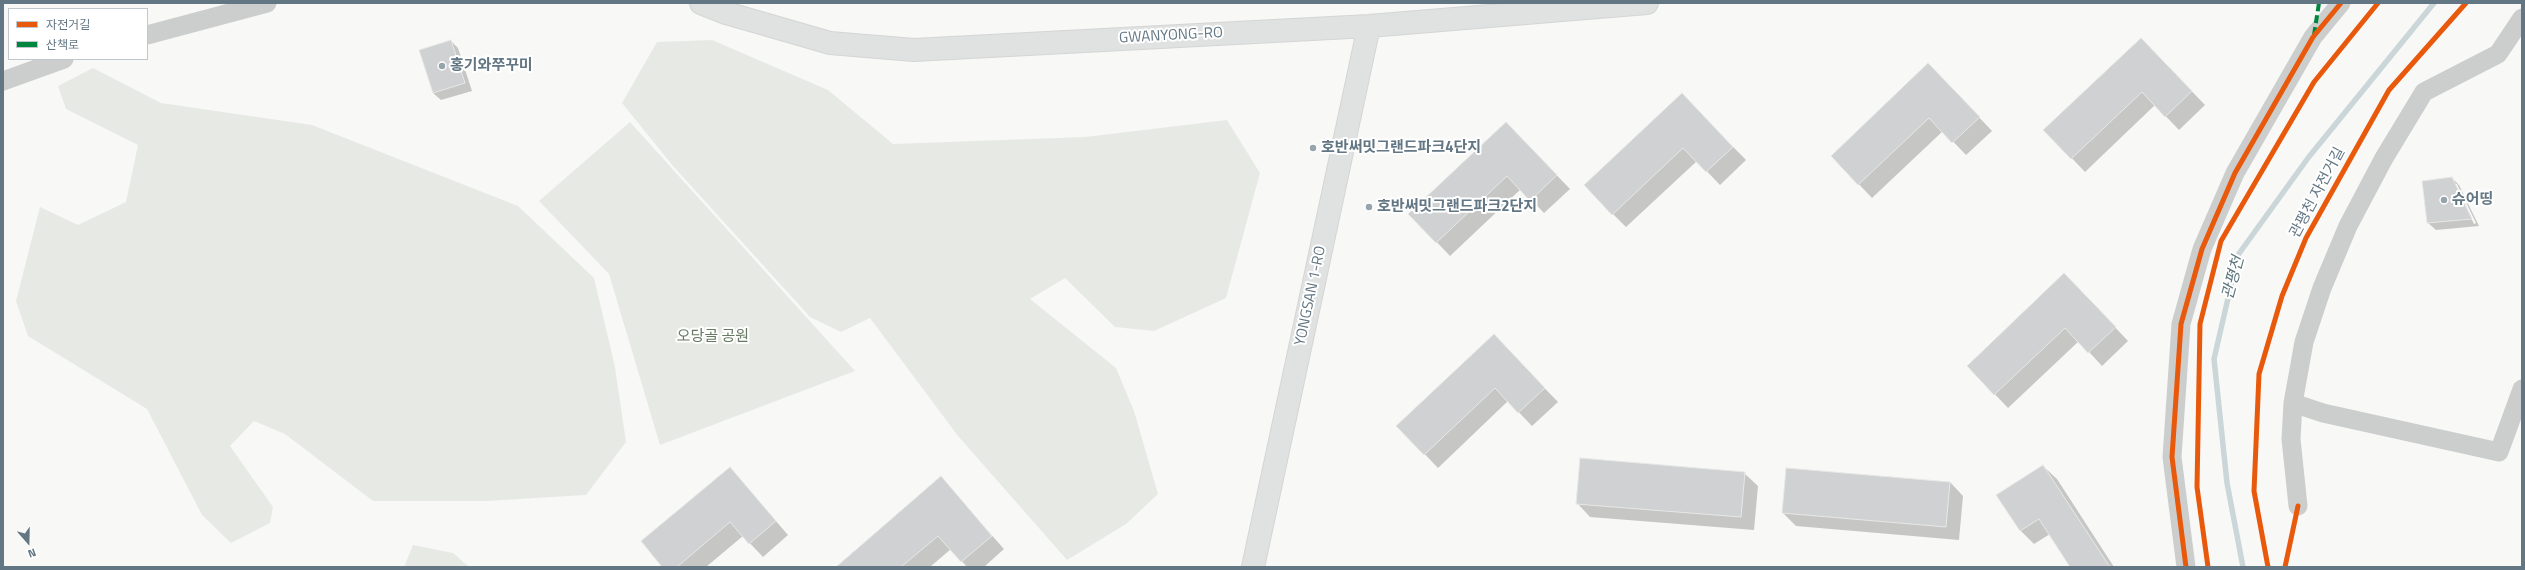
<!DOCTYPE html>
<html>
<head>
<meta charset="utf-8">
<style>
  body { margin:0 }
  #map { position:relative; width:2525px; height:570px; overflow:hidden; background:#f8f8f7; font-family:"Titillium Web","Noto Sans KR",sans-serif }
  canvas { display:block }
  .frame { position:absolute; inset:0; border:4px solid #627683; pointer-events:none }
  .legend { position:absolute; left:8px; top:8px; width:140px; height:52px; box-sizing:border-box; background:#fff; border:1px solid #c0c8cd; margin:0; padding:5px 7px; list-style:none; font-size:12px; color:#627683 }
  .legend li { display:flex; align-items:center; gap:8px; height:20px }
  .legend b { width:20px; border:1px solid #c0c8cd }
  .north { position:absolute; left:8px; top:522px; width:40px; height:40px; -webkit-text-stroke:3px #fff; paint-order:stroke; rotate:160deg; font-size:11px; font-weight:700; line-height:16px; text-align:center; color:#627683 }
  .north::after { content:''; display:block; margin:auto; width:14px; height:18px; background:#627683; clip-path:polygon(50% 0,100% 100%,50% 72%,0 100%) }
</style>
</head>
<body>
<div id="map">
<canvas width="2525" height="570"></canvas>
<div class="frame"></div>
<ul class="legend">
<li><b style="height:5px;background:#e8590c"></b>자전거길</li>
<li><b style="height:5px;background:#00873e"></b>산책로</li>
</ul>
<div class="north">N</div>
</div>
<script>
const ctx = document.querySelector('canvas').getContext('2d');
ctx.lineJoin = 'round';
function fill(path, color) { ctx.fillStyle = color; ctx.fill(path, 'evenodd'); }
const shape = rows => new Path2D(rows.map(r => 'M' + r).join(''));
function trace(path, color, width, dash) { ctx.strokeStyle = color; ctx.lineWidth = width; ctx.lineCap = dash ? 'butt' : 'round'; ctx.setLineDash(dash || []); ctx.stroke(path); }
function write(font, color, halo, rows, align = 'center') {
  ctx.font = font + ' "Titillium Web","Noto Sans KR",sans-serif'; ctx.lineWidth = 4; ctx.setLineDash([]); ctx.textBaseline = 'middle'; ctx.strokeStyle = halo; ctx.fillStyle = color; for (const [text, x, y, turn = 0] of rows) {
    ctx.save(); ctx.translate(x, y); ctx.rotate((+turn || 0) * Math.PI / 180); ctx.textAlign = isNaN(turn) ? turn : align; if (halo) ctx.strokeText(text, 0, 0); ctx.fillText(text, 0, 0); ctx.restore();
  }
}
const green = shape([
  [712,40,828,90,893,144,1085,137,1227,120,1260,173,1226,298,1154,331,1115,327,1065,278,1030,299,1116,368,1134,411,1158,494,1126,524,1067,560,958,436,870,318,841,332,810,317,673,166,622,103,657,42],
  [93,68,161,103,312,125,518,206,594,278,615,367,626,442,586,495,486,501,373,501,285,434,254,421,230,446,273,507,270,523,231,543,202,515,147,409,28,336,16,301,40,207,78,225,126,202,138,145,66,109,58,86],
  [630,122,855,371,660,445,609,274,539,201],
  [413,545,453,553,469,567,404,567]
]);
const shadow = shape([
  [451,41,458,48,472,91,441,100,433,93],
  [2154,52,2205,105,2179,130,2155,105,2085,172,2045,130],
  [1942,78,1992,131,1966,155,1943,131,1872,198,1832,156],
  [1695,108,1746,160,1720,185,1697,161,1626,227,1613,214],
  [1519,136,1570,189,1544,213,1521,189,1450,256,1410,214],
  [2452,178,2459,185,2479,226,2436,230,2428,223],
  [2455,184,2457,184,2476,223,2474,224],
  [2078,288,2128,341,2102,366,2079,341,2008,408,1968,366],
  [1507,349,1558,402,1532,426,1508,401,1438,468,1398,426],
  [2043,466,2057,479,2114,567,2071,567,2050,534,2034,544,2020,530],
  [730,468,788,535,763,557,743,536,706,567,664,567],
  [1744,473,1758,486,1754,530,1590,517,1577,503],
  [941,478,1004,549,984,567,967,567,951,549,930,567,852,567],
  [1950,482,1963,496,1959,540,1796,526,1783,513]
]);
const stream = shape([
  [2243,567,2227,483,2214,359,2238,255,2308,158,2434,3]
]);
const building = shape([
  [2141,38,2192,91,2165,117,2142,92,2071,159,2043,130,2141,38],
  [451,40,465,83,433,93,419,50,451,40],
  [1928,63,1980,117,1952,143,1929,118,1858,185,1831,156,1928,63],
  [1682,93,1733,147,1706,172,1683,148,1612,215,1584,185,1682,93],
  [1506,122,1557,175,1530,201,1507,176,1436,243,1408,214,1506,122],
  [2452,177,2472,219,2427,223,2422,181,2452,177],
  [2064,273,2116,327,2088,353,2065,328,1994,395,1967,366,2064,273],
  [1494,334,1545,388,1518,413,1495,388,1424,455,1396,426,1494,334],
  [1580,458,1745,472,1741,517,1576,504,1580,458],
  [2043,465,2110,567,2070,567,2039,519,2020,531,1996,495,2043,465],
  [730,467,776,521,749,544,730,522,677,567,662,567,641,541,730,467],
  [1786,468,1950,482,1946,527,1782,513,1786,468],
  [941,476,992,536,961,562,938,536,901,567,836,567,941,476]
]);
const minor = shape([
  [147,35,267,3],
  [3,81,64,59],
  [2293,403,2323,413,2499,452,2522,389],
  [2298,506,2291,439,2293,403,2304,342,2322,288,2348,226,2384,158,2424,92,2498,54,2522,18],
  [2186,567,2172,457,2181,324,2202,249,2235,173,2313,37,2341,3]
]);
const secondary = shape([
  [701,3,726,13,830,43,914,50,1369,26,1647,3],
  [1253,567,1369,26]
]);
const quiet = shape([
  [2314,35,2319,3]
]);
const cycleway = shape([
  [2186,567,2172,457,2181,324,2202,249,2235,173,2313,37,2341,3],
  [2208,567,2197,487,2200,324,2221,241,2314,82,2378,3],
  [2268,567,2254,491,2259,374,2282,296,2306,238,2389,90,2466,3],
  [2285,567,2298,506]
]);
const markers = [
  [442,66,4,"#96a4ac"],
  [1313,148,4,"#96a4ac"],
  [2444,200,4,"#96a4ac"],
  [1369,207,4,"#96a4ac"]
];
const streetNames = [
  ["GWANYONG-RO",1171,36,-3],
  ["관평천 자전거길",2318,193,-62],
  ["YONGSAN 1-RO",1311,296,-78]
];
const poiNames = [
  ["홍기와쭈꾸미",450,66],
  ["호반써밋그랜드파크4단지",1321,148],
  ["슈어띵",2452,200],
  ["호반써밋그랜드파크2단지",1377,207]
];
const parkNames = [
  ["오당골 공원",713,337]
];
const waterNames = [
  ["관평천",2234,278,-75]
];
fill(green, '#e7eae4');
fill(shadow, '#0003');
trace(stream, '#cbd6d8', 5.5);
fill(building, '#cfd1d2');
trace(building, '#e7e7e6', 1);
trace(secondary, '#d4d5d5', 24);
trace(minor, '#cccece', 19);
trace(secondary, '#e0e1e1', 22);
trace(quiet, '#00873e', 4, [8, 4]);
trace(cycleway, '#e8590c', 5);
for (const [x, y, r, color] of markers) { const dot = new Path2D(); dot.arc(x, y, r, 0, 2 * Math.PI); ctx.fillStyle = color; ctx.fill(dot); trace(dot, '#fff', 1.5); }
write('15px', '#627683', '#fff', streetNames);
write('bold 15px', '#627683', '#fff', poiNames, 'left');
write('15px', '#677a61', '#fff', parkNames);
write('italic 16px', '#5d767d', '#fff', waterNames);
</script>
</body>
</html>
